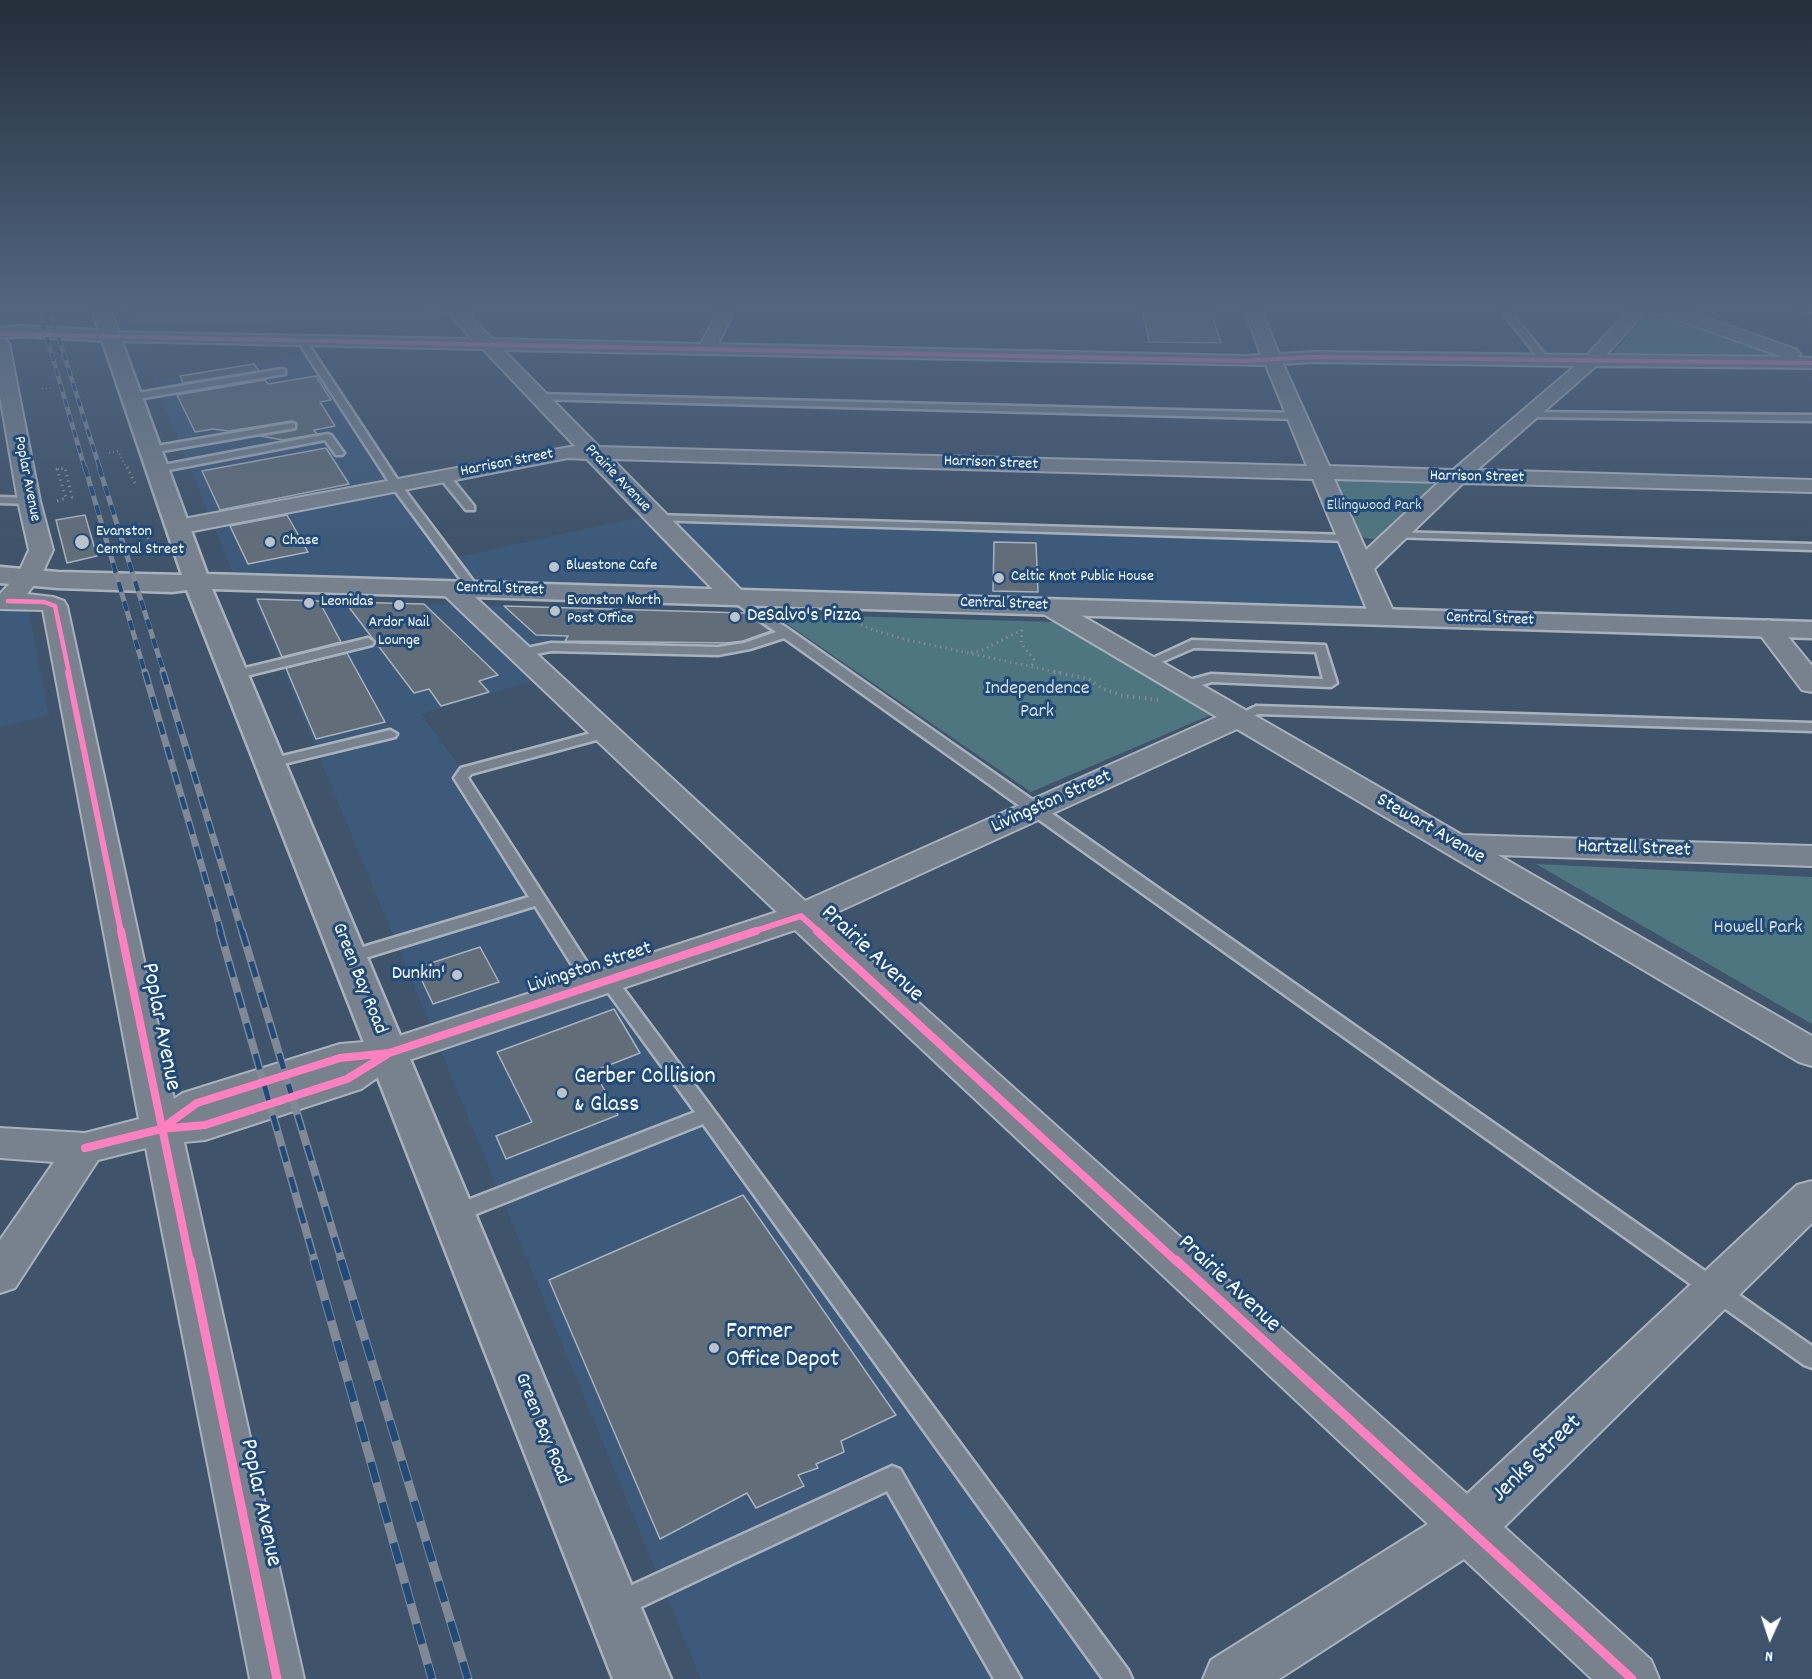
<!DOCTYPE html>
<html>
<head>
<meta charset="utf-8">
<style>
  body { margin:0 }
  #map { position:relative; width:1812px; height:1679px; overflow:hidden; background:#3f536a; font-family:Dekko,sans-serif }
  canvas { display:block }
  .north { position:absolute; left:1740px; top:1607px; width:60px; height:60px; -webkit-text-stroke:4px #1f4a7a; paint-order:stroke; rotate:183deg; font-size:16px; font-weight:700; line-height:24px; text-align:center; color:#fff }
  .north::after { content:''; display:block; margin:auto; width:21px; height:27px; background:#fff; clip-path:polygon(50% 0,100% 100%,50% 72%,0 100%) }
</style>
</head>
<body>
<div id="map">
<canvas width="1812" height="1679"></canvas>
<div class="north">N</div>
</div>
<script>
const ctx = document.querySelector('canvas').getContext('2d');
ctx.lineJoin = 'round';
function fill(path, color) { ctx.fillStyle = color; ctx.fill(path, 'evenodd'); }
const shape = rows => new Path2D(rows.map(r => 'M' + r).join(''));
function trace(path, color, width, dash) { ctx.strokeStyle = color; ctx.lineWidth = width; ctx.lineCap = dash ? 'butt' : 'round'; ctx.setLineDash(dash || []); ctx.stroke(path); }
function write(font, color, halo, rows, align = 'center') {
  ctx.font = font + ' Dekko,sans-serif'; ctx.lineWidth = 6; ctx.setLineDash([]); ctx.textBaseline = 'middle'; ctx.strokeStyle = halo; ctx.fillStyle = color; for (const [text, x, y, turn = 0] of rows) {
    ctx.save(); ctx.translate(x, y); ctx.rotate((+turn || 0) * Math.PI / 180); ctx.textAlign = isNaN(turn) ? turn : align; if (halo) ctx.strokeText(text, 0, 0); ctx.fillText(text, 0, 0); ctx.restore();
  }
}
const built = shape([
  [126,307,426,307,449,331,134,324],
  [312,354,453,558,650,515,1341,539,1369,607,233,573,154,380],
  [254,599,773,614,800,632,736,655,521,649,549,676,421,714,454,759,596,988,615,982,1120,1679,701,1679],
  [0,607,28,607,49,715,0,727]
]);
const green = shape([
  [1653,308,1781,353,1785,358,1620,356,1613,353],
  [1334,478,1426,481,1434,486,1383,537,1371,539,1357,536,1331,479],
  [773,614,1056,622,1215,713,1031,792],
  [1536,864,1812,877,1812,1024]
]);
const building = shape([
  [1142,307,1210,308,1221,343,1149,342,1142,307],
  [254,364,259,371,183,383,180,376,254,364],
  [316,376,331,400,320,402,335,426,314,430,317,434,283,440,260,436,295,430,297,423,292,421,229,431,213,429,195,432,177,395,265,380,268,384,316,376],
  [326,448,349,484,220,510,202,471,326,448],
  [85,515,97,556,67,563,56,520,85,515],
  [287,515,308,552,248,564,230,526,287,515],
  [994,542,1036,543,1038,592,993,591,994,542],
  [257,599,319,601,341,642,282,657,257,599],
  [345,602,424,604,498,675,479,681,489,692,441,706,429,689,414,693,345,602],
  [504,606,746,613,771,631,743,641,726,643,565,641,568,636,536,635,504,606],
  [347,653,385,722,316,739,286,668,347,653],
  [480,947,499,982,433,1004,416,968,480,947],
  [614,1009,640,1053,594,1071,618,1115,506,1159,496,1136,532,1122,497,1052,614,1009],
  [743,1195,896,1415,841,1441,844,1452,816,1464,818,1468,798,1475,804,1486,756,1508,747,1493,660,1539,549,1280,743,1195]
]);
const pathFar2 = shape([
  [42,389,51,388],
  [109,453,118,451,127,469],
  [58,469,65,469]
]);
const pathFar1 = shape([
  [127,467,135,483],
  [57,501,66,498,57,469,65,468,72,497,76,496],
  [135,531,142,530,154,546,159,546],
  [856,622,873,630,908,640,1061,673],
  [1022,630,1021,643,1034,660,1032,665],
  [971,652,980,651,1022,630]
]);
const path = shape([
  [1054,672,1089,679,1101,688,1123,696,1160,700]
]);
const service = shape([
  [1498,307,1506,307,1548,358,1548,362,1542,362,1498,307],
  [1796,307,1812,307,1812,311,1797,309,1796,307],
  [298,338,304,338,401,485,480,590,478,592,470,592,393,488,297,340,298,338],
  [282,369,285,370,285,374,132,400,127,397,132,394,282,369],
  [538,394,1297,413,1302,416,1297,419,535,399,535,395,538,394],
  [1529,412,1812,415,1812,421,1526,417,1526,413,1529,412],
  [292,423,295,424,295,428,151,453,146,450,151,447,292,423],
  [328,434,331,435,344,453,342,455,336,455,325,440,158,472,153,469,158,466,328,434],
  [440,474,448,474,474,506,474,510,466,510,440,478,440,474],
  [0,497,29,498,34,501,29,504,0,503,0,497],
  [655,515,1350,535,1355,538,1350,541,651,520,651,516,655,515],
  [1395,532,1812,544,1812,550,1391,537,1391,533,1395,532],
  [734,593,790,630,1812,1346,1812,1368,1804,1365,784,638,750,649,718,655,551,651,521,657,515,653,517,650,551,643,718,647,744,643,776,632,730,599,728,597,734,593],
  [368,638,374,642,372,645,234,679,228,675,229,672,368,638],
  [1192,640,1325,645,1337,683,1331,687,1212,682,1184,690,1178,686,1179,683,1211,674,1323,679,1316,652,1194,648,1150,667,1146,668,1140,664,1192,640],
  [1256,706,1812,723,1812,731,1258,714,1239,722,1232,718,1256,706],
  [606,729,613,733,611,736,471,774,468,778,599,981,601,985,599,989,587,989,535,906,355,961,343,961,341,957,343,953,529,897,454,778,461,768,606,729],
  [390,730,397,734,395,737,271,767,264,763,266,760,390,730],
  [608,974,614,976,1128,1670,1132,1679,1103,1679,703,1124,461,1220,454,1222,447,1220,444,1214,447,1208,695,1112,602,984,600,980,602,976,608,974],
  [892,1466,900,1469,1021,1679,994,1679,887,1491,626,1614,617,1618,608,1614,604,1605,608,1596,892,1466]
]);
const minor = shape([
  [443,307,461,307,492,339,701,344,720,307,736,307,718,344,1245,356,1261,355,1244,307,1260,307,1279,354,1313,352,1587,355,1632,307,1649,307,1606,355,1783,357,1653,311,1651,307,1676,307,1797,350,1800,354,1798,357,1812,358,1812,368,1596,366,1477,470,1812,480,1812,492,1463,483,1374,569,1396,617,1392,622,1383,625,1374,622,1370,617,1313,479,612,459,743,592,746,597,743,602,734,604,725,602,587,459,568,458,178,534,170,532,167,527,170,522,178,520,575,446,483,349,111,341,105,340,102,336,105,332,472,339,443,307],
  [503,350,1266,365,1307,466,599,447,503,350],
  [1313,362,1575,366,1453,470,1329,466,1283,364,1313,362],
  [1334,479,1439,482,1366,550,1334,479],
  [0,339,6,340,9,344,40,501,53,550,41,576,27,594,53,597,64,601,67,606,174,1099,183,1093,340,1044,387,1040,777,912,443,594,440,589,443,584,452,582,461,584,805,901,1217,717,1040,612,1036,607,1040,602,1049,599,1058,602,1462,835,1812,846,1812,866,1498,855,1812,1036,1812,1066,1799,1062,1237,729,824,918,1467,1494,1797,1185,1812,1181,1812,1223,1504,1527,1651,1660,1659,1679,1592,1679,1464,1559,1279,1679,1203,1679,1211,1660,1428,1524,795,930,397,1064,361,1089,205,1140,184,1142,304,1679,250,1679,146,1148,98,1160,15,1288,0,1293,0,1240,54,1162,0,1158,0,1128,85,1133,139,1119,43,610,0,609,0,594,18,574,29,550,18,501,0,396,0,339],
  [1768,620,1777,623,1812,666,1812,692,1802,690,1755,628,1759,623,1768,620]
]);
const tertiary = shape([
  [22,326,111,331,117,332,120,336,117,340,111,341,22,336,0,338,0,328,22,326]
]);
const secondary = shape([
  [91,307,109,307,207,574,1812,622,1812,638,212,589,671,1679,613,1679,187,590,172,592,58,588,0,583,0,567,58,572,182,575,91,307]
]);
const railFar4 = shape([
  [38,307,85,469],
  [49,307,100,469]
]);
const railFar3 = shape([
  [85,467,145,673],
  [99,467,164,673]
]);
const railFar2 = shape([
  [145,672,221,932],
  [163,672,242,932]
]);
const railFar1 = shape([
  [220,931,315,1262],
  [242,931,342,1262]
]);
const rail = shape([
  [314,1260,432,1679],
  [341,1260,468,1679]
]);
const cyclewayFar4 = shape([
  [0,334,1245,361,1313,357,1812,363]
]);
const cyclewayFar3 = shape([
  [8,601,44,602,55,606,69,673]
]);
const cyclewayFar2 = shape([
  [68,672,121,932],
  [752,932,801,916,819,932]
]);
const cyclewayFar1 = shape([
  [121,931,190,1262],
  [817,931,1177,1262],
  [161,1129,197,1103,340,1058,389,1053,756,931],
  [85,1148,161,1129,205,1125,347,1079,386,1055]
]);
const cycleway = shape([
  [190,1260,277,1679],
  [1176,1260,1632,1679]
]);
const markers = [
  [82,542,8,"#bcc3cb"],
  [270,542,6,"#bcc3cb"],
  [554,567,6,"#bcc3cb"],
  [999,578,6,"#bcc3cb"],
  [309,603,6,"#bcc3cb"],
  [399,605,6,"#bcc3cb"],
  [555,611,6,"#bcc3cb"],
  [735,617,6,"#bcc3cb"],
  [457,975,6,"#bcc3cb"],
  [562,1093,6,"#bcc3cb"],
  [714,1348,6,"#bcc3cb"]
];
const farStreetnames = [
  ["Harrison Street",507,464,-11],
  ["Harrison Street",991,464,2],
  ["Harrison Street",1477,478,1],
  ["Poplar Avenue",26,479,79],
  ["Prairie Avenue",617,479,46],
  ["Central Street",500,590,2],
  ["Central Street",1004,605,2],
  ["Central Street",1490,620,2]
];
const farParknames = [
  ["Ellingwood Park",1374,507]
];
const farPoinames = [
  ["Evanston",96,533],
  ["Central Street",96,551],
  ["Chase",282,542],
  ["Bluestone Cafe",566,567],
  ["Celtic Knot Public House",1011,578],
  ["Evanston North",567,602],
  ["Post Office",567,620],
  ["Leonidas",321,603],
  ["Ardor Nail",399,624,"center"],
  ["Lounge",399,642,"center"]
];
const poiNames = [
  ["DeSalvo's Pizza",747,617],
  ["Dunkin'",445,975,"right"]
];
const parkNames = [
  ["Independence",1037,690],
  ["Park",1037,713],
  ["Howell Park",1758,929]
];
const streetNames = [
  ["Livingston Street",1052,803,-24],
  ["Stewart Avenue",1430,830,30],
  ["Hartzell Street",1634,850,2],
  ["Livingston Street",590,969,-18],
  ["Green Bay Road",358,979,68],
  ["Green Bay Road",541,1429,68]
];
const nearStreetnames = [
  ["Prairie Avenue",871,955,43],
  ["Poplar Avenue",159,1027,79],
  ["Prairie Avenue",1228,1285,43],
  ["Jenks Street",1538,1460,-44],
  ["Poplar Avenue",259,1503,78]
];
const nearPoinames = [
  ["Gerber Collision",574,1079],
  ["& Glass",574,1107],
  ["Former",726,1334],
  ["Office Depot",726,1362]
];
fill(built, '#3e5a7b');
fill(green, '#4e7680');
fill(building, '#616d79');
trace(building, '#a9b2bc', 1.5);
trace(service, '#a9b2bc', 5);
trace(minor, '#a9b2bc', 4);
trace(tertiary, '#a9b2bc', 5);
trace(secondary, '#a9b2bc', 5);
trace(pathFar2, '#808995', 2, [1, 3]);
trace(pathFar1, '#808995', 3, [1.5, 4]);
trace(path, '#808995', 4, [1.5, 4.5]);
fill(service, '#77828e');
fill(minor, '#77828e');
fill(tertiary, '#77828e');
fill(secondary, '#77828e');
trace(railFar4, '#808995', 4.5);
trace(railFar3, '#808995', 5);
trace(railFar2, '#808995', 7);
trace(railFar1, '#808995', 8);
trace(rail, '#808995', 9);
trace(railFar4, '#1f4a7a', 3, [8]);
trace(railFar3, '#1f4a7a', 4, [10]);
trace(railFar2, '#1f4a7a', 4.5, [13]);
trace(railFar1, '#1f4a7a', 5, [16]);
trace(rail, '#1f4a7a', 7, [21]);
trace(cyclewayFar4, '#ff80c0', 4);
trace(cyclewayFar3, '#ff80c0', 4.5);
trace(cyclewayFar2, '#ff80c0', 6);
trace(cyclewayFar1, '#ff80c0', 8);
trace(cycleway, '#ff80c0', 9);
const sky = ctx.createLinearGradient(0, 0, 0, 542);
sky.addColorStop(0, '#232e3a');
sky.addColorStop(0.57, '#526681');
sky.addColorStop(1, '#52668100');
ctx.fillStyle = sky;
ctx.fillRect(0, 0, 1812, 542);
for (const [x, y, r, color] of markers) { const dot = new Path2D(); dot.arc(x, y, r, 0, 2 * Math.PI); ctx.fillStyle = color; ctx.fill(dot); trace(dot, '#1f4a7a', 2); }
write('16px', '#fff', '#1f4a7a', farStreetnames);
write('16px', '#d3dee0', '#1f4a7a', farParknames);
write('16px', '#fff', '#1f4a7a', farPoinames, 'left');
write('20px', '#fff', '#1f4a7a', poiNames, 'left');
write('20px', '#d3dee0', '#1f4a7a', parkNames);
write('20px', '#fff', '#1f4a7a', streetNames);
write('24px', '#fff', '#1f4a7a', nearStreetnames);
write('24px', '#fff', '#1f4a7a', nearPoinames, 'left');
</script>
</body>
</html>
